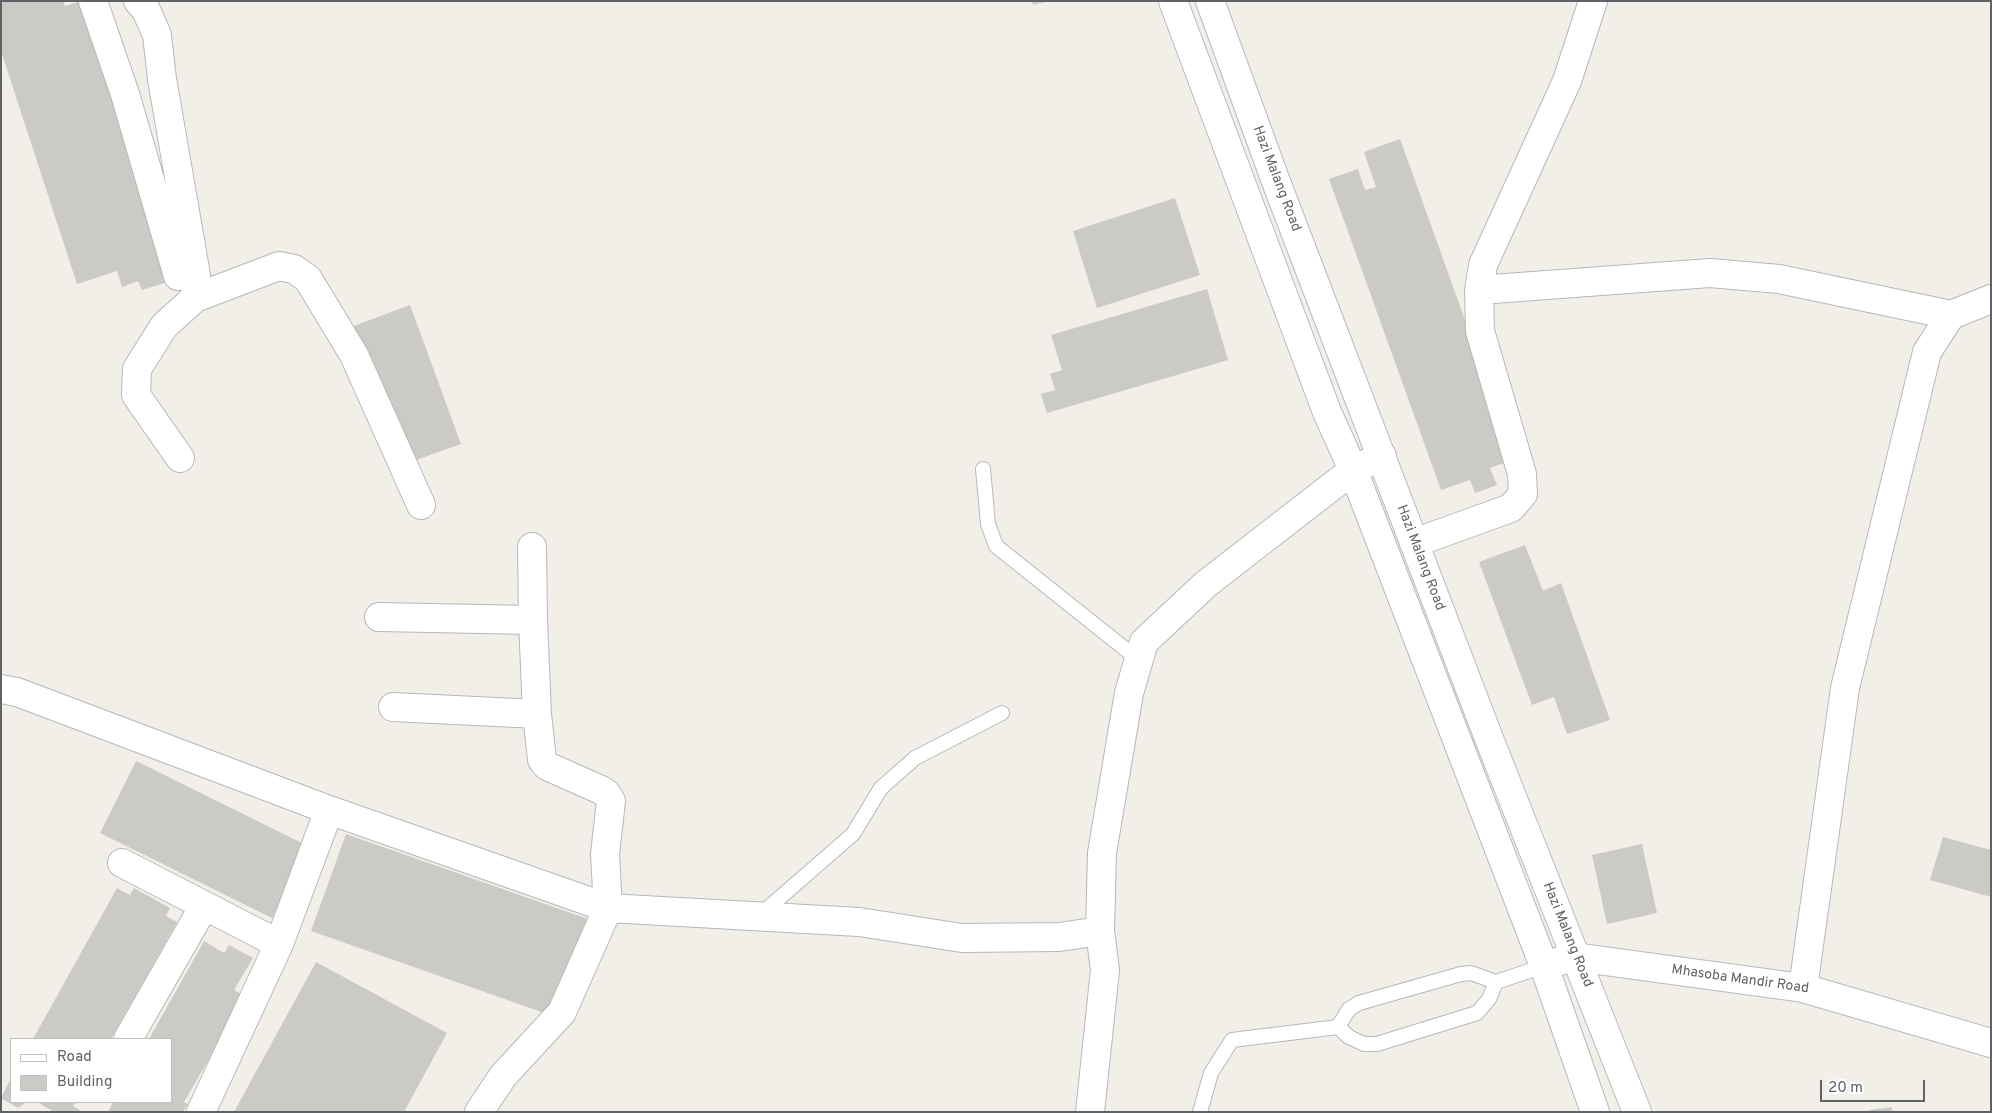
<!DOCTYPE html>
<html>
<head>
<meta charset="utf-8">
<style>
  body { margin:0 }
  #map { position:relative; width:1992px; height:1113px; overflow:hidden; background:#f1efe8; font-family:Overpass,sans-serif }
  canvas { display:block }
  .frame { position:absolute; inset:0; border:2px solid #5f6368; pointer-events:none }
  .legend { position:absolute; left:10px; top:1038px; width:162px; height:65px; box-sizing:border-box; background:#fff; border:1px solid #bfc1c3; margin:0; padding:6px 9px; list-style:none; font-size:15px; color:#5f6368 }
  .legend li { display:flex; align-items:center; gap:10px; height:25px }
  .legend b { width:25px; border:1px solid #bfc1c3 }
  .scale { position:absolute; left:1820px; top:1080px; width:105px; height:22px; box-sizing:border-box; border:2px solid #5f6368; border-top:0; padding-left:6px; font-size:15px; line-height:18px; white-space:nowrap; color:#5f6368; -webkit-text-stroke:4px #fff; paint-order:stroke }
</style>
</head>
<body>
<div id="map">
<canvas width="1992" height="1113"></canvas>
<div class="frame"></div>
<ul class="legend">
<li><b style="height:6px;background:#fff"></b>Road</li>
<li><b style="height:14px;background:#cccac5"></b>Building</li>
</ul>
<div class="scale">20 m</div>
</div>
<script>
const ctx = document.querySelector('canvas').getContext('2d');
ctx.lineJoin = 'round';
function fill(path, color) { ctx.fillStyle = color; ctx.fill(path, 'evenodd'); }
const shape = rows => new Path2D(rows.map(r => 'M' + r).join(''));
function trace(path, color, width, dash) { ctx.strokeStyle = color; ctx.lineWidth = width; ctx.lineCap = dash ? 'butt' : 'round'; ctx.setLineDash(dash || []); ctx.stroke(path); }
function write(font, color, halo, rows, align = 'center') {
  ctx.font = font + ' Overpass,sans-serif'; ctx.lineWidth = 4.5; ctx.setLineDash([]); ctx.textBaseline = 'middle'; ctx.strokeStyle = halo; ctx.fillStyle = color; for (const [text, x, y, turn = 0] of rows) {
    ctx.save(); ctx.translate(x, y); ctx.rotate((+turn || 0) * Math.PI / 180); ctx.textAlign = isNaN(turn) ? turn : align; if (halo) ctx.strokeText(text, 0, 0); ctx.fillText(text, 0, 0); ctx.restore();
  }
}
const building = shape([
  [1,1,63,1,65,6,81,1,174,280,142,290,138,281,122,287,117,271,77,284,1,51],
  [1032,1,1045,1,1045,2,1033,5],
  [1400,139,1515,459,1490,468,1497,485,1475,493,1470,480,1441,490,1329,179,1358,169,1365,190,1376,187,1364,152],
  [1175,198,1200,275,1097,308,1073,231],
  [1207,289,1228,360,1047,413,1041,394,1055,390,1050,374,1062,370,1051,335],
  [410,305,461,444,405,464,354,326],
  [1525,545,1543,591,1561,583,1610,720,1567,734,1554,697,1532,705,1479,562],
  [136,761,308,846,272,918,100,833],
  [346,834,588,919,553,1016,311,931],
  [1943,837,1991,850,1991,897,1930,880],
  [1642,844,1657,913,1607,924,1592,855],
  [117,888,130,895,134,888,170,908,166,916,177,922,111,1039,33,1039],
  [204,941,224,953,229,945,253,958,234,990,241,994,235,1006,238,1009,184,1102,188,1104,183,1112,108,1112,113,1102,171,1102,171,1039,149,1039],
  [316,962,447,1033,404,1112,234,1112],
  [11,1078,11,1102,27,1102,18,1108,1,1098],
  [37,1102,76,1102,73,1106,83,1112,54,1112],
  [1892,1107,1892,1112,1869,1112,1869,1110]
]);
const lane = shape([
  [983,469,988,524,996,546,1139,660],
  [760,915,853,834,881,788,915,758,1002,713],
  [1338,1027,1349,1009,1359,1003,1461,974,1471,973,1496,982,1544,966],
  [1200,1112,1211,1073,1232,1040,1338,1027,1349,1037,1364,1044,1377,1044,1477,1013,1489,999,1496,982]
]);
const street = shape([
  [93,1,125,94,178,276],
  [138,1,146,10,157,35,162,79,196,275,195,298,164,326,137,369,136,395,180,458],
  [1479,290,1710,273,1779,279,1951,315],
  [195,298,279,266,294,269,308,279,354,355,421,505],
  [1414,543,1511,508,1523,494,1522,474,1480,331,1479,290,1483,265,1567,81,1593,1],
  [532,547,533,620],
  [379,617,533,620,537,714,542,760,547,766,601,790,606,793,611,801,605,854,608,908,562,1012,503,1076,479,1112],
  [1,689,17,692,329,810,608,908,859,922,962,938,1059,937,1100,931,1102,853,1129,693,1144,642,1206,584,1353,470,1382,456],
  [393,707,537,714],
  [122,863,279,944],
  [1803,988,1845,688,1927,352,1951,315,1991,299],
  [128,1039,204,906],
  [201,1112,279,944,329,810],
  [1090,1112,1105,970,1100,931]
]);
const secondary = shape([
  [1173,1,1327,412,1353,470,1544,966,1595,1112],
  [1210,1,1275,179,1490,741,1637,1112],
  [1560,961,1575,957,1803,988,1991,1043]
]);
const streetNames = [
  ["Hazi Malang Road",1276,179,69],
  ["Hazi Malang Road",1420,558,69],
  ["Hazi Malang Road",1567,935,68],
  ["Mhasoba Mandir Road",1740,980,8]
];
fill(building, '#cccac5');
trace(lane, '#b5b8bc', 16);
trace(street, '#b5b8bc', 30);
trace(secondary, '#b6babf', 30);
trace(lane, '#fff', 14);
trace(street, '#fff', 28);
trace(secondary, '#fff', 28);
write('14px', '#5f6368', '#fff', streetNames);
</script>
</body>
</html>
